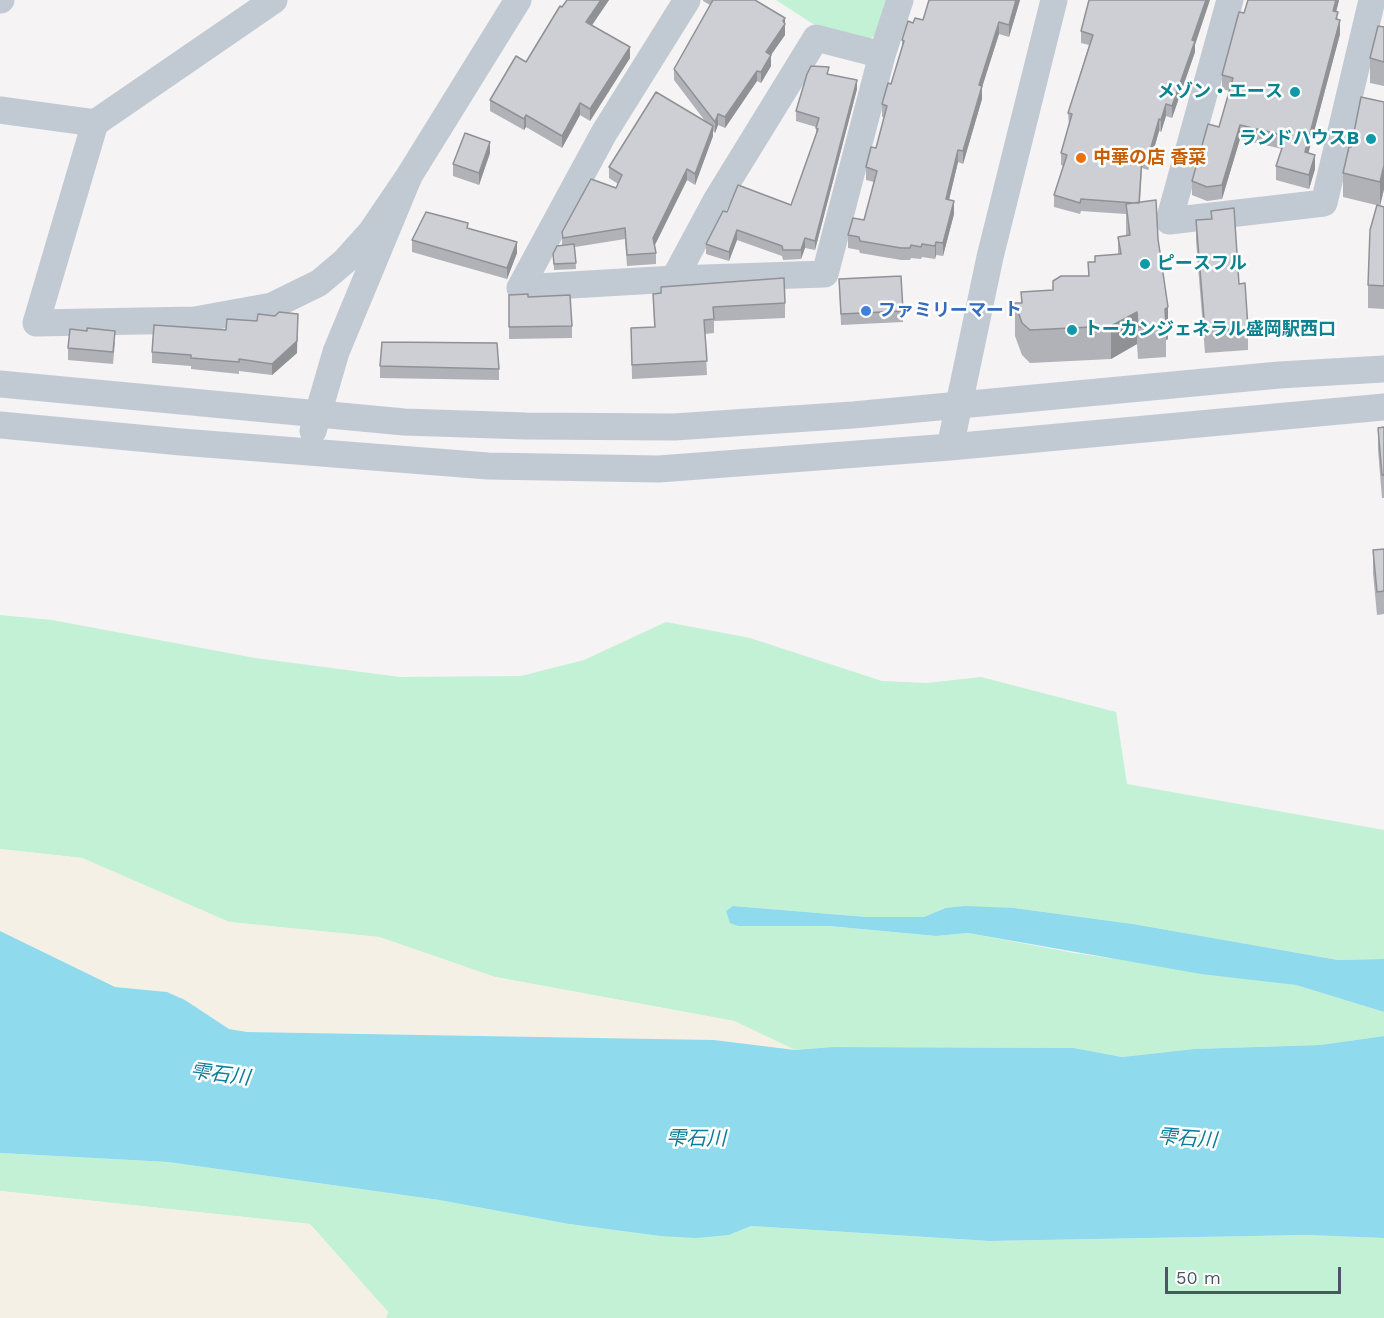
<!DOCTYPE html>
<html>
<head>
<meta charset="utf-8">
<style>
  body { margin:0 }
  #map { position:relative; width:1384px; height:1318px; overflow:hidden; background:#f5f3f3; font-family:"Work Sans",sans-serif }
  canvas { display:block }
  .scale { position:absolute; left:1165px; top:1267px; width:176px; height:27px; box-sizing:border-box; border:3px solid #4a5661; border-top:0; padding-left:8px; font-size:18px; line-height:21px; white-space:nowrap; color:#4a5661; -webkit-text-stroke:4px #fff; paint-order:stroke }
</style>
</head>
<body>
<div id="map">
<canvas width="1384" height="1318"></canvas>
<div class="scale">50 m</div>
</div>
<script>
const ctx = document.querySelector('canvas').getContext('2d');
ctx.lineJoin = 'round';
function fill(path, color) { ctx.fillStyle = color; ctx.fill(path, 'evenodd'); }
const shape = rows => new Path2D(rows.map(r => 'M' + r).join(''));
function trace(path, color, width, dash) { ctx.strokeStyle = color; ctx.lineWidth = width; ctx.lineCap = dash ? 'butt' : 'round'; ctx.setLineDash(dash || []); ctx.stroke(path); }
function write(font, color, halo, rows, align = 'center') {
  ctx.font = font + ' "Work Sans","Noto Sans JP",sans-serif'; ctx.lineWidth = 5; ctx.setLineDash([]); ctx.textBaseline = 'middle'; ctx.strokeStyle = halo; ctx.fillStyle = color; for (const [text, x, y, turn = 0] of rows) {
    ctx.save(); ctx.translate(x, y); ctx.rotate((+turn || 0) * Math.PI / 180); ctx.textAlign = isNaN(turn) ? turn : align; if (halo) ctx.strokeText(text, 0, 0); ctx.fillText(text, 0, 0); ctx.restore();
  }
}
const green = shape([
  [776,0,889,0,880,33,869,39,813,24],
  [0,615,52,620,255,658,400,677,521,676,584,660,666,622,750,638,882,681,927,683,981,677,1116,712,1127,784,1384,830,1384,959,1338,960,1133,924,1014,908,944,908,924,917,867,917,733,906,738,926,829,926,936,936,968,933,1074,953,1296,985,1384,1012,1384,1036,1320,1045,1194,1049,1122,1057,1074,1048,832,1047,795,1050,734,1021,495,977,379,937,229,922,82,858,0,849],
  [0,1153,168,1162,439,1200,569,1224,660,1236,729,1235,751,1226,989,1241,1306,1235,1384,1238,1384,1318,386,1318,388,1312,310,1224,0,1191]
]);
const sand = shape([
  [0,849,82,858,229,922,379,937,495,977,734,1021,795,1050,714,1040,247,1032,229,1029,185,1000,167,992,115,987,0,931],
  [0,1191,310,1224,388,1312,386,1318,0,1318]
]);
const water = shape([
  [733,906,867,917,924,917,945,908,965,906,1014,908,1133,924,1338,960,1384,959,1384,1012,1296,985,1201,974,968,933,936,936,829,926,738,926,730,923,726,911],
  [0,931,115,987,167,992,185,1000,229,1029,247,1032,714,1040,795,1050,832,1047,1074,1048,1122,1057,1194,1049,1320,1045,1384,1036,1384,1238,1306,1235,989,1241,751,1226,729,1235,696,1238,660,1236,569,1224,439,1200,168,1162,0,1153]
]);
const minor = shape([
  [0,0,1,0],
  [1230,0,1169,221,1324,203,1372,0],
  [0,110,95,123,274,0],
  [95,123,36,323,195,320,272,306,319,283,345,261,371,232,409,176],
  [674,279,717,199,816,38,882,55],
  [520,288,674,279,825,274,882,55,900,0],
  [520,288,604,133,687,0],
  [0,384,404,422,526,426,674,427,853,415,1279,375,1384,369],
  [0,425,181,442,488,466,659,469,950,447,1384,407],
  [313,431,336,352,409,176,518,0],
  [950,447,990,257,1054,0]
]);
const wall = shape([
  [567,0,609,0,592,25,630,58,590,121,580,115,562,148,526,127,524,130,490,111,490,100,526,62],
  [703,0,755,0,785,23,785,35,771,55,771,66,761,83,757,81,725,128,718,125,715,133,713,131,713,136,695,185,687,180,654,246,656,253,656,264,627,266,625,239,575,247,576,269,554,270,553,254,562,245,562,232,616,188,618,184,609,178,609,167,705,121,674,80,674,69,710,5,703,1],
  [929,0,1020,0,1009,37,999,34,982,86,982,99,963,164,958,162,949,200,954,214,943,256,936,255,935,259,922,257,921,259,911,258,910,260,901,260,860,253,859,250,848,248,848,235,864,220,874,182,866,180,866,167,876,148,884,117,882,117,882,104,891,84,902,47,902,40,913,23,923,20],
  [1248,0,1339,0,1336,11,1340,34,1308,153,1315,169,1309,189,1276,180,1276,166,1282,149,1240,139,1222,199,1207,201,1192,195,1192,181,1219,127,1230,91,1222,89,1222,75,1244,13],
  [1384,27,1384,86,1370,83,1370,58],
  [1081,31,1195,45,1195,52,1172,118,1166,116,1161,132,1159,131,1148,170,1142,168,1140,203,1158,239,1168,339,1166,340,1166,357,1138,359,1137,344,1111,359,1030,363,1022,355,1015,336,1015,303,1021,303,1021,292,1053,290,1053,281,1088,276,1088,262,1095,262,1118,254,1118,237,1126,236,1126,214,1081,211,1080,214,1054,207,1054,195,1063,166,1061,165,1061,153,1069,125,1068,113,1089,45,1081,43],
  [829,74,857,89,815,250,805,248,801,259,783,260,782,256,737,240,729,261,706,254,706,244,727,212,791,205,816,137,816,127,796,121,796,111],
  [1384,102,1384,189,1380,206,1343,197,1343,173,1351,147],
  [490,153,479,185,453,176,453,164],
  [1384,207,1384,309,1368,308,1368,285],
  [1211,211,1239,284,1248,328,1248,350,1205,353,1196,241,1196,220,1211,219],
  [412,240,517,253,507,279,412,252],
  [839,279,903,311,903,322,841,325],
  [653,294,785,303,785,318,714,321,714,333,705,334,707,375,632,379,631,328,654,327],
  [509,295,528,297,572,326,572,338,509,339],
  [226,330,297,353,272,375,239,371,239,374,191,369,191,366,152,363,152,352],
  [115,342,113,364,68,360,68,348],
  [380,366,499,369,499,380,380,378],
  [1384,427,1384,498,1382,498,1378,450,1378,428],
  [1384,549,1384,614,1377,615,1373,573,1373,550]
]);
const shadedWall = shape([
  [601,0,609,0,586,34,586,22],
  [1016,0,1020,0,1009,37,1009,25],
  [1206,0,1210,0,1195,45,1195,52,1172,118,1172,106,1192,40],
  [1336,0,1339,0,1333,25,1333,11],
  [785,18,785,35,766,62,766,52],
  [1340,20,1340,34,1305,166,1305,152],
  [999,22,999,34,979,97,979,85],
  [630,47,630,58,590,121,590,109],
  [771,55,771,66,761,83,761,72],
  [757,71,757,81,725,128,725,117],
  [857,80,857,89,815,250,815,241],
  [982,86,982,99,963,164,963,151],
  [580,103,580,115,562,148,562,136],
  [1166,104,1166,116,1161,132,1161,120],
  [718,114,718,125,715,133,715,122],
  [526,115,526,127,524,130,524,119],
  [1159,119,1159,131,1148,170,1148,158],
  [1240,125,1240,139,1222,199,1222,185],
  [713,126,713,136,695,185,695,174],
  [490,142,490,153,479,185,479,173],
  [958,150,958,162,946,212,946,199],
  [1315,155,1315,169,1309,189,1309,175],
  [1384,165,1384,189,1380,206,1380,182],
  [687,169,687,180,653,249,653,238],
  [954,201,954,214,943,256,943,243],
  [737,230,737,240,729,261,729,252],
  [805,238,805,248,801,259,801,250],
  [517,242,517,253,507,279,507,268],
  [936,242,936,255,935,259,935,246],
  [1168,307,1168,339,1166,340,1166,325,1165,309],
  [1137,312,1137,344,1111,359,1111,326],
  [298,314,297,353,272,375,272,364]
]);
const building = shape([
  [567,0,601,0,586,22,630,47,590,109,580,103,562,136,526,115,524,119,490,100,516,56,526,62,560,6,562,7,567,0],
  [713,0,755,0,785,18,783,21,785,24,766,52,771,55,761,72,757,71,725,117,718,114,715,122,674,69,713,0],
  [929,0,1016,0,1009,25,999,22,979,85,982,86,963,151,958,150,946,199,954,201,943,243,936,242,935,246,922,244,921,247,911,245,910,248,901,248,860,241,859,237,848,235,853,218,864,220,877,171,866,167,871,147,876,148,887,106,882,104,888,83,891,84,904,41,902,40,908,21,913,23,915,18,923,20,929,0],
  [1089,0,1206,0,1192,40,1195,41,1172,106,1166,104,1161,120,1159,119,1148,158,1142,157,1139,203,1134,203,1081,199,1080,203,1054,195,1067,155,1061,153,1072,114,1068,113,1093,35,1081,31,1089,0],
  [1248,0,1336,0,1333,11,1338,12,1336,19,1340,20,1305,152,1315,155,1309,175,1276,166,1286,136,1240,125,1222,185,1207,187,1192,181,1208,124,1219,127,1233,78,1222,75,1239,12,1244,13,1248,0],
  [1378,26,1384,27,1384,62,1370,58,1378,26],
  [811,66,829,67,827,74,857,80,815,241,805,238,801,250,783,250,782,246,737,230,729,252,706,244,723,211,727,212,738,185,791,205,818,129,816,128,819,118,796,111,807,74,811,66],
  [656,92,713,126,695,174,687,169,653,238,656,253,627,255,625,228,563,238,562,232,591,179,616,188,622,175,609,167,656,92],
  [1361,97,1384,102,1384,165,1380,182,1343,173,1349,147,1351,147,1361,97],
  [465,133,490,142,479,173,453,164,465,133],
  [1156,200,1158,239,1168,307,1165,309,1166,325,1138,327,1137,312,1111,326,1030,330,1022,323,1015,303,1022,303,1021,292,1053,290,1053,281,1061,276,1089,276,1088,262,1095,262,1095,256,1121,254,1118,237,1130,235,1126,204,1156,200],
  [1377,205,1384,207,1384,286,1368,285,1370,230,1377,205],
  [1234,208,1239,284,1245,283,1248,328,1205,331,1196,220,1212,219,1211,211,1234,208],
  [426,212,468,223,467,228,517,242,507,268,412,240,426,212],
  [574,244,576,263,554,264,553,254,557,246,574,244],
  [901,276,903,311,841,314,839,279,901,276],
  [784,278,785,303,713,307,714,319,704,320,707,361,632,365,631,328,655,327,653,294,661,293,661,287,784,278],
  [528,294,528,297,570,295,572,326,509,327,509,295,528,294],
  [279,312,298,314,297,341,272,364,239,359,239,362,191,358,191,355,152,352,154,325,226,330,227,319,257,321,258,314,275,316,279,312],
  [87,328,115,331,113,352,68,348,70,329,87,331,87,328],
  [382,342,497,343,499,369,380,366,382,342],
  [1384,427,1384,475,1382,475,1378,428,1384,427],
  [1384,549,1384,591,1377,592,1373,550,1384,549]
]);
const markers = [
  [1295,92,6,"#0f9aa8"],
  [1371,139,6,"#0f9aa8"],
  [1081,158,6,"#e8710a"],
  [1145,264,6,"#0f9aa8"],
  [866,311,6,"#3f7fe0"],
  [1072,330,6,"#0f9aa8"]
];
const cultureNames = [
  ["メゾン・エース",1283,92],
  ["ランドハウスB",1359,139],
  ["ピースフル",1157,264,"left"],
  ["トーカンジェネラル盛岡駅西口",1084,330,"left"]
];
const foodNames = [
  ["中華の店 香菜",1093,158]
];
const shopNames = [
  ["ファミリーマート",878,311]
];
const waterNames = [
  ["雫石川",220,1075,7],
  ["雫石川",696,1139],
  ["雫石川",1187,1139,4]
];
fill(green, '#c3f1d5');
fill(sand, '#f5f0e5');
fill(water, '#90daee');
trace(minor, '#c1cad2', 27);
fill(wall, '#b0b2b7');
fill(shadedWall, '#909195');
fill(building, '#cdcfd5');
trace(building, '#909195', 1.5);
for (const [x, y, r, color] of markers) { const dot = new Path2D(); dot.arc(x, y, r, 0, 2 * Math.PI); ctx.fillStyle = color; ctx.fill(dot); trace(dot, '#fff', 2); }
write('bold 18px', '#0d838f', '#fff', cultureNames, 'right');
write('bold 18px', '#c56008', '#fff', foodNames, 'left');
write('bold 18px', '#366cbe', '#fff', shopNames, 'left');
write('italic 20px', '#0c7c9b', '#fff', waterNames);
</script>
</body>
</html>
